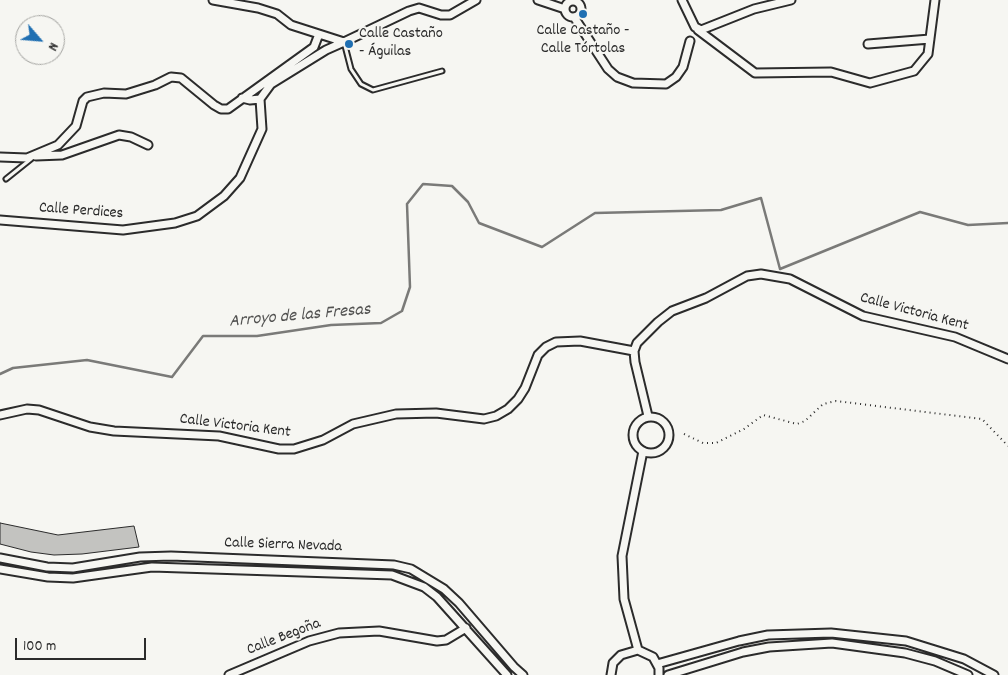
<!DOCTYPE html>
<html>
<head>
<meta charset="utf-8">
<style>
  body { margin:0 }
  #map { position:relative; width:1008px; height:675px; overflow:hidden; background:#f6f6f2; font-family:Dekko,sans-serif }
  canvas { display:block }
  .north { position:absolute; left:15px; top:15px; width:50px; height:50px; box-sizing:border-box; background:#f6f6f2; border:1px solid #a5a5a2; border-radius:50%; rotate:117deg; font-size:14px; font-weight:700; line-height:20px; text-align:center; color:#2b2b2b }
  .north::after { content:''; display:block; margin:auto; width:18px; height:22px; background:#1f6fb2; clip-path:polygon(50% 0,100% 100%,50% 72%,0 100%) }
  .scale { position:absolute; left:15px; top:638px; width:131px; height:22px; box-sizing:border-box; border:2px solid #2b2b2b; border-top:0; padding-left:6px; font-size:15px; line-height:18px; white-space:nowrap; color:#2b2b2b; -webkit-text-stroke:4px #f6f6f2; paint-order:stroke }
</style>
</head>
<body>
<div id="map">
<canvas width="1008" height="675"></canvas>
<div class="north">N</div>
<div class="scale">100 m</div>
</div>
<script>
const ctx = document.querySelector('canvas').getContext('2d');
ctx.lineJoin = 'round';
const shape = rows => new Path2D(rows.map(r => 'M' + r).join(''));
function trace(path, color, width, dash) { ctx.strokeStyle = color; ctx.lineWidth = width; ctx.lineCap = dash ? 'butt' : 'round'; ctx.setLineDash(dash || []); ctx.stroke(path); }
function fill(path, color) { ctx.fillStyle = color; ctx.fill(path, 'evenodd'); }
function write(font, color, halo, rows, align = 'center') {
  ctx.font = font + ' Dekko,sans-serif'; ctx.lineWidth = 4; ctx.setLineDash([]); ctx.textBaseline = 'middle'; ctx.strokeStyle = halo; ctx.fillStyle = color; for (const [text, x, y, turn = 0] of rows) {
    ctx.save(); ctx.translate(x, y); ctx.rotate((+turn || 0) * Math.PI / 180); ctx.textAlign = isNaN(turn) ? turn : align; if (halo) ctx.strokeText(text, 0, 0); ctx.fillText(text, 0, 0); ctx.restore();
  }
}
const stream = shape([
  [0,374,13,368,87,360,172,377,203,336,257,336,331,325,381,323,402,311,410,287,407,204,423,184,452,186,468,202,479,223,542,247,595,213,721,210,761,198,780,269,920,212,968,225,1008,223]
]);
const building = shape([
  [0,523,58,535,134,526,139,547,82,554,54,555,31,552,0,544,0,523]
]);
const path = shape([
  [684,434,703,443,716,443,744,429,763,415,797,424,805,421,823,404,836,401,982,419,1008,446]
]);
const service = shape([
  [344,42,351,69,361,84,373,90,442,71],
  [6,179,31,159]
]);
const minor = shape([
  [213,0,258,8,277,14,291,25,344,42,409,11,419,8,441,15,450,15,476,0],
  [538,0,565,9],
  [682,0,695,27,701,30,754,9,791,0],
  '565 9a8 8 0 1 1 16 0a8 8 0 1 1-16 0Z',
  [574,17,608,69,617,77,633,83,666,84,676,77,683,67,690,41],
  [698,30,755,73,831,72,870,83,914,71,923,60,928,54,935,0],
  [868,44,930,39],
  [242,98,250,100,260,99,271,84,326,50,344,42],
  [36,156,62,155,119,135,131,137,148,145],
  [0,157,27,158,58,145,76,126,83,101,87,97,104,93,126,94,155,85,171,77,181,78,214,105,221,109,228,109,314,47,319,34],
  [0,220,123,230,175,223,197,216,224,196,240,178,262,129,260,99],
  [0,415,27,409,39,410,90,427,114,431,219,436,279,449,294,449,323,440,353,424,396,414,436,413,484,419,496,416,508,409,518,399,525,388,538,355,546,347,556,342,580,341,634,351],
  [648,416,635,362,634,351,637,343,658,322,672,311,706,298,747,276,761,274,790,279,863,316,955,337,1008,359],
  '633 435a18 18 0 1 1 36 0a18 18 0 1 1-36 0Z',
  [0,558,47,567,73,568,140,557,171,556,394,565,411,569,444,589,459,603,514,667,523,675],
  [0,569,48,577,73,578,152,567,392,575,424,587,437,597,507,675],
  [638,650,624,599,622,556,643,451],
  [657,664,739,641,768,635,831,633,906,641,964,659,994,675],
  [229,675,309,641,339,633,379,631,437,641,446,640,466,628],
  [611,675,613,663,621,655,638,650,653,657,659,668,659,675],
  [668,675,743,652,769,647,832,643,905,653,935,661,968,675]
]);
const markers = [
  [583,14,5,"#1f6fb2"],
  [349,44,5,"#1f6fb2"]
];
const poiNames = [
  ["Calle Castaño -",583,32],
  ["Calle Tórtolas",583,50],
  ["Calle Castaño",359,35,"left"],
  ["- Águilas",359,53,"left"]
];
const streetNames = [
  ["Calle Perdices",81,212,4],
  ["Calle Victoria Kent",914,313,15],
  ["Calle Victoria Kent",235,427,7],
  ["Calle Sierra Nevada",283,546,2],
  ["Calle Begoña",284,638,-21]
];
const waterNames = [
  ["Arroyo de las Fresas",300,317,-5]
];
trace(stream, '#7a7a78', 2.5);
fill(building, '#c3c3c0');
trace(building, '#2b2b2b', 1);
trace(service, '#2b2b2b', 7);
trace(minor, '#2b2b2b', 11);
trace(path, '#2b2b2b', 2, [1, 4]);
trace(service, '#f6f6f2', 3);
trace(minor, '#f6f6f2', 7);
for (const [x, y, r, color] of markers) { const dot = new Path2D(); dot.arc(x, y, r, 0, 2 * Math.PI); ctx.fillStyle = color; ctx.fill(dot); trace(dot, '#f6f6f2', 2); }
write('16px', '#2b2b2b', '#f6f6f2', poiNames);
write('16px', '#2b2b2b', '#f6f6f2', streetNames);
write('italic 18px', '#525251', '#f6f6f2', waterNames);
</script>
</body>
</html>
